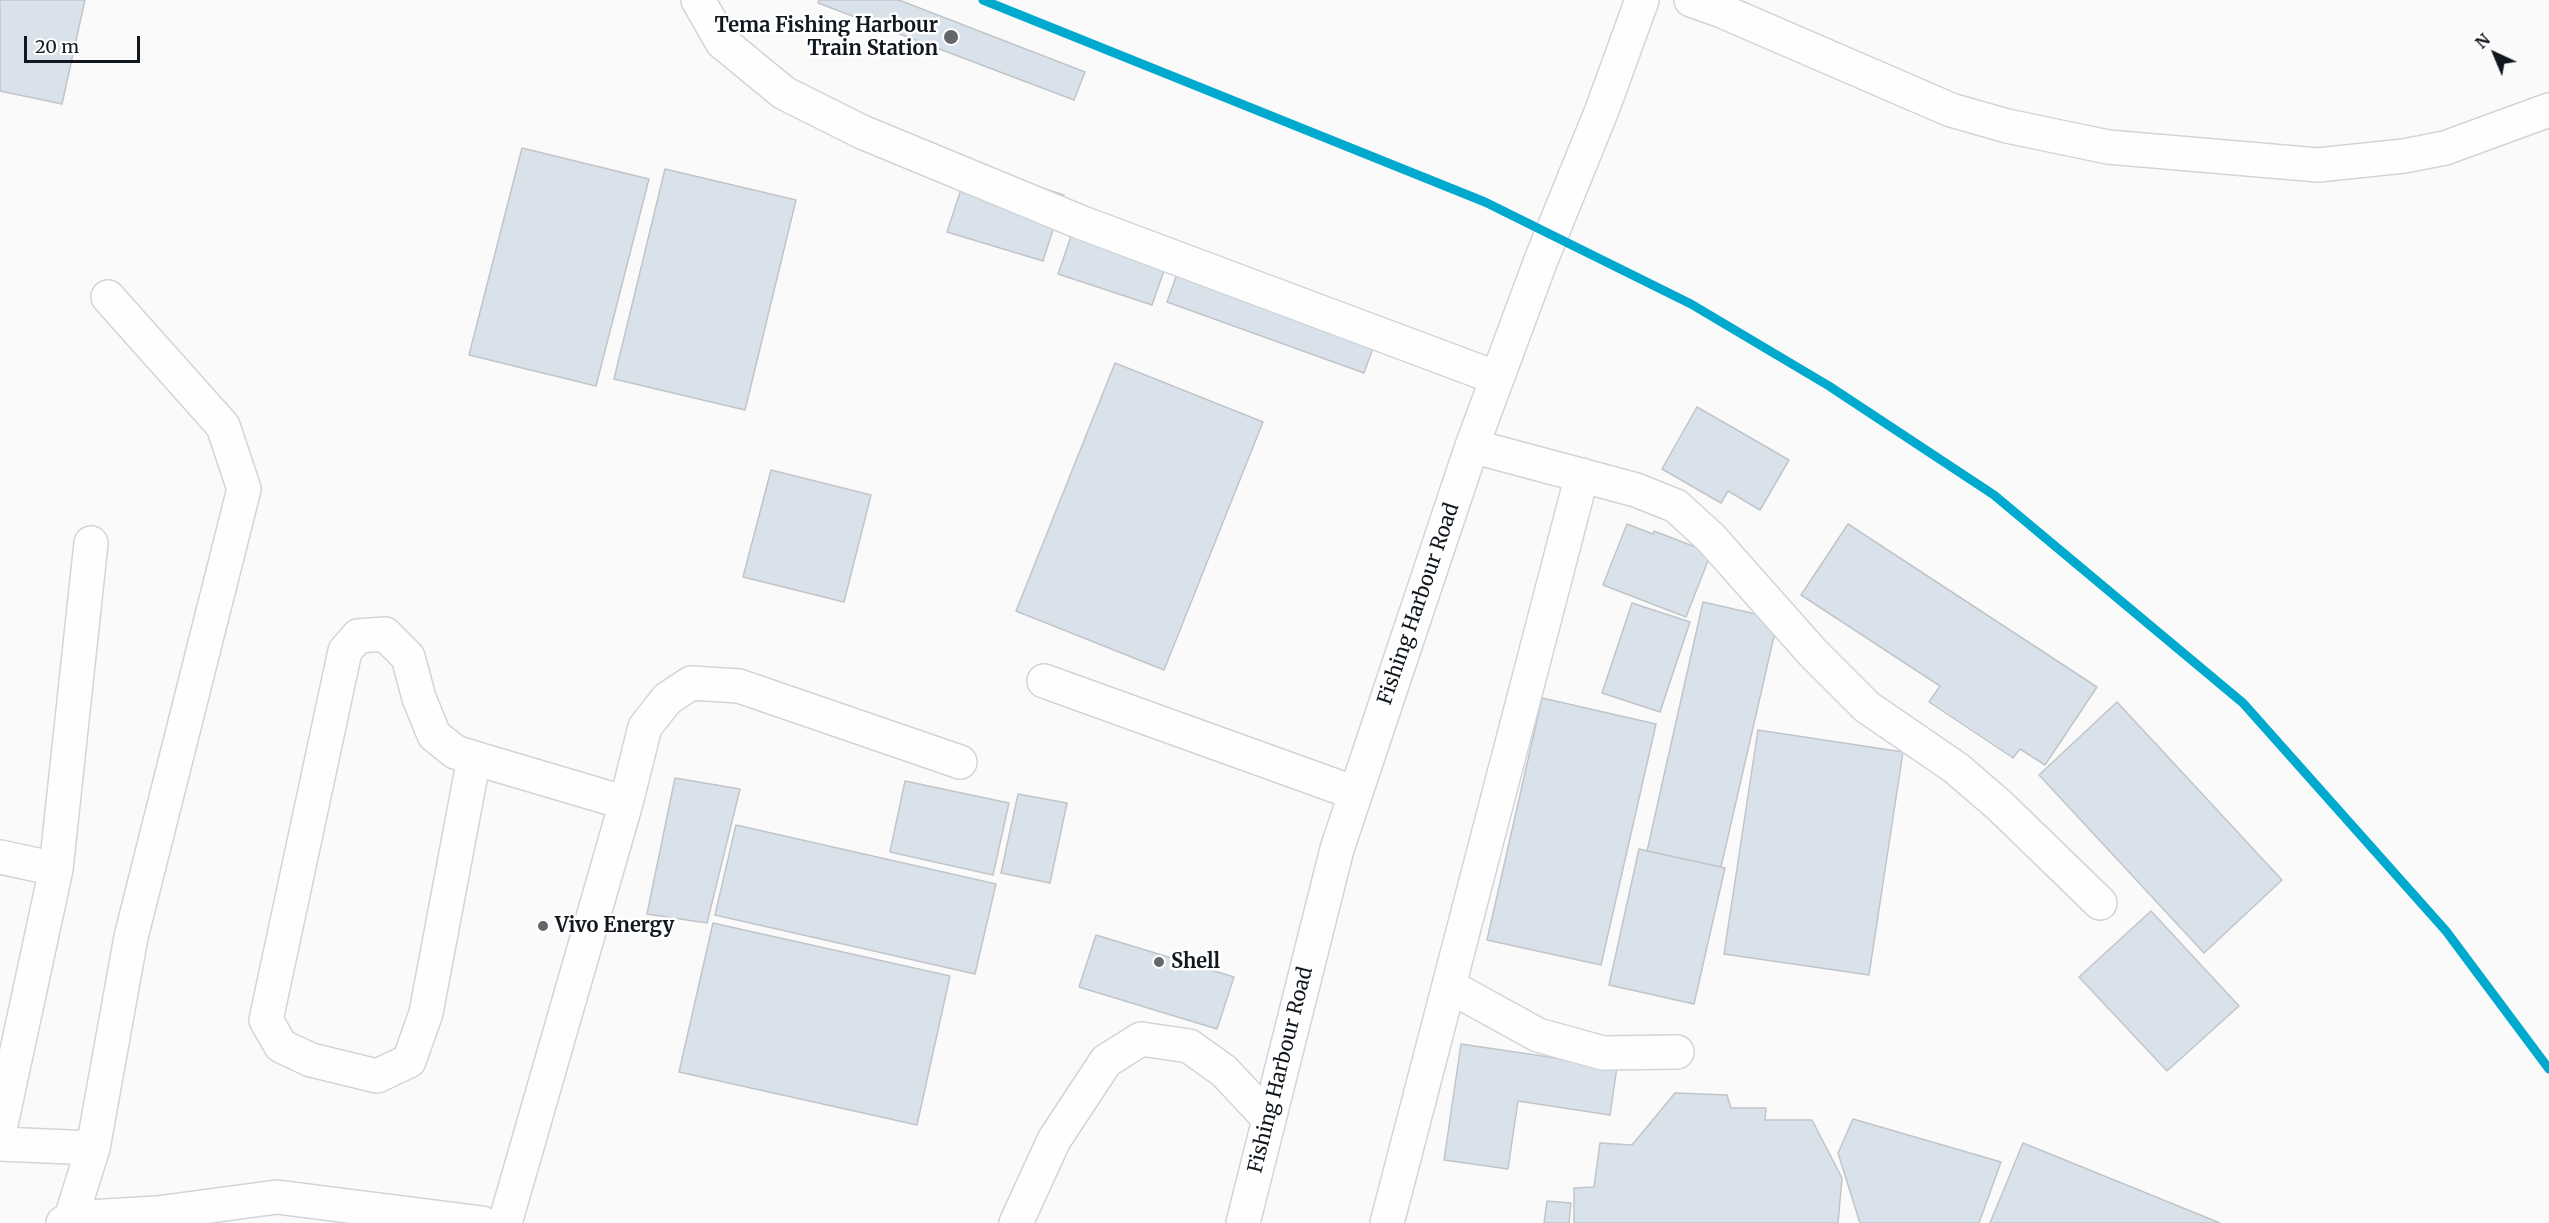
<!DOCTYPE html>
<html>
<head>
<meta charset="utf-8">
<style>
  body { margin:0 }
  #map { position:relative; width:2549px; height:1223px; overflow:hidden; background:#fafafa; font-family:Merriweather,serif }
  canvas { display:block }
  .north { position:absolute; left:2465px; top:24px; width:60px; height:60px; -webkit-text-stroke:4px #fff; paint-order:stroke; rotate:316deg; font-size:16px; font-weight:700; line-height:24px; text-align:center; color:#11181f }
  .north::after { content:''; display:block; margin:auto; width:21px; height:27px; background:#11181f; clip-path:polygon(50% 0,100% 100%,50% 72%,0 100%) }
  .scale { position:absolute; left:24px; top:36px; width:116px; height:27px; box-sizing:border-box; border:3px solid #11181f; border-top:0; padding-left:8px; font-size:18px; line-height:21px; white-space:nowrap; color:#11181f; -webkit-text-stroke:4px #fff; paint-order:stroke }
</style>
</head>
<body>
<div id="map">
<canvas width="2549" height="1223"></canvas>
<div class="north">N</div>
<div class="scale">20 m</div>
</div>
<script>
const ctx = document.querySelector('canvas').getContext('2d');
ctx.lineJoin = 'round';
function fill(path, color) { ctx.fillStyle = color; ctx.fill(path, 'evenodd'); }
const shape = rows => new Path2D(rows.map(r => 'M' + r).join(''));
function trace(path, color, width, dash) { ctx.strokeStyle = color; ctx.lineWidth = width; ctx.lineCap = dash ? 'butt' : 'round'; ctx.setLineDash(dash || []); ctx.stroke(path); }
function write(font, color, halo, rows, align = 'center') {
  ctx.font = font + ' Merriweather,serif'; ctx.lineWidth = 5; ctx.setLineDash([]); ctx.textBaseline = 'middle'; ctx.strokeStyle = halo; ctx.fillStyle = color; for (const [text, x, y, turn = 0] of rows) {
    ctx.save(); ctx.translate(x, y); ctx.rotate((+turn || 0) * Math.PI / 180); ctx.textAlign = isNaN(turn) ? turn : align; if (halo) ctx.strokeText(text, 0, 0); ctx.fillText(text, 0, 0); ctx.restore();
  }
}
const building = shape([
  [0,0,85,0,62,104,0,91,0,0],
  [819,0,899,0,1085,72,1074,100,818,3,819,0],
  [522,148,649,179,596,386,469,355,522,148],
  [969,165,1064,195,1043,261,947,232,969,165],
  [665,169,796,200,745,410,614,379,665,169],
  [1080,210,1174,242,1152,305,1058,274,1080,210],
  [1186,249,1383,320,1364,373,1167,302,1186,249],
  [1115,363,1263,422,1164,670,1016,611,1115,363],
  [1697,407,1789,460,1760,510,1728,491,1721,503,1662,469,1697,407],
  [771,470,871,495,844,602,743,577,771,470],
  [1627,524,1653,534,1654,531,1711,553,1686,617,1603,585,1627,524],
  [1848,524,2097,687,2045,765,2020,749,2013,758,1929,702,1940,686,1801,595,1848,524],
  [1703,602,1778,619,1721,867,1647,851,1703,602],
  [1632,603,1690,622,1660,712,1602,693,1632,603],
  [1542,698,1656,724,1601,965,1487,940,1542,698],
  [2117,702,2282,880,2204,953,2039,775,2117,702],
  [1758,730,1903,752,1869,975,1724,954,1758,730],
  [675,778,740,789,707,923,647,914,675,778],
  [905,781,1009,803,993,875,890,852,905,781],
  [1018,794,1067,803,1050,883,1001,873,1018,794],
  [736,825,996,884,975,974,715,915,736,825],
  [1639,849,1725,868,1694,1004,1609,985,1639,849],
  [2151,911,2239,1006,2167,1071,2079,977,2151,911],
  [713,923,950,976,917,1125,679,1072,713,923],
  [1096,935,1234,977,1217,1029,1079,987,1096,935],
  [1461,1044,1617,1067,1610,1115,1518,1101,1508,1169,1444,1160,1461,1044],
  [1675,1093,1727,1095,1731,1108,1766,1108,1765,1120,1812,1120,1842,1178,1838,1223,1574,1223,1574,1188,1594,1187,1600,1143,1632,1145,1675,1093],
  [1853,1119,2001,1162,1979,1223,1860,1223,1838,1153,1853,1119],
  [2023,1143,2220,1223,1990,1223,2023,1143],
  [1547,1201,1571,1203,1569,1223,1544,1223,1547,1201]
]);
const minor = shape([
  [698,0,722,42,784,93,862,132,1080,222,1497,378],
  [1691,0,1722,11,1951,110,2007,126,2108,147,2318,165,2404,156,2445,148,2549,110],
  [1472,446,1636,490,1676,506,1711,538,1813,653,1867,707,1956,768,1999,805,2100,903],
  [1044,681,1355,793],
  [474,758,426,1013,409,1061,377,1076,311,1060,281,1046,266,1020,345,651,358,636,385,634,408,657,419,698,434,735,455,752,474,758,626,803],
  [0,857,56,869],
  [1449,986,1538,1035,1603,1053,1677,1052],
  [0,1129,56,869,91,543],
  [0,1144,93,1148],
  [71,1218,93,1148,131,937,244,489,223,426,108,297],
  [63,1223,71,1218,157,1213,277,1197,482,1223],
  [505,1223,626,803,645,727,667,699,691,683,739,686,960,762],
  [1016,1223,1054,1140,1106,1061,1141,1039,1189,1046,1224,1071,1268,1118],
  [1243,1223,1337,849,1472,446,1541,260,1602,110,1642,0],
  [1387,1223,1582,475]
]);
const rail1 = shape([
  [983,0,1485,202,1691,304,1829,386,1994,495,2243,703,2446,931,2549,1069]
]);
const markers = [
  [951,37,8,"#63676c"],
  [543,926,6,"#63676c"],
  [1159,962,6,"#63676c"]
];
const poiNames = [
  ["Tema Fishing Harbour",938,26,"right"],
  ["Train Station",938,49,"right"],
  ["Vivo Energy",555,926],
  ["Shell",1171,962]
];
const streetNames = [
  ["Fishing Harbour Road",1419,604,-71],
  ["Fishing Harbour Road",1281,1070,-76]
];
fill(building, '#d9e2eb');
trace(building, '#c1c5c8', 1.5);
trace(minor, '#d1d5d9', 36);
trace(minor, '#fefefe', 33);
trace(rail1, '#00a9ce', 9);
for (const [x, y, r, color] of markers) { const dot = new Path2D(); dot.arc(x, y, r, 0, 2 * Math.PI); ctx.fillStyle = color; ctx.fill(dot); trace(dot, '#fff', 2); }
write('bold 20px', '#11181f', '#fff', poiNames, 'left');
write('20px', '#11181f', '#fff', streetNames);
</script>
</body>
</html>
